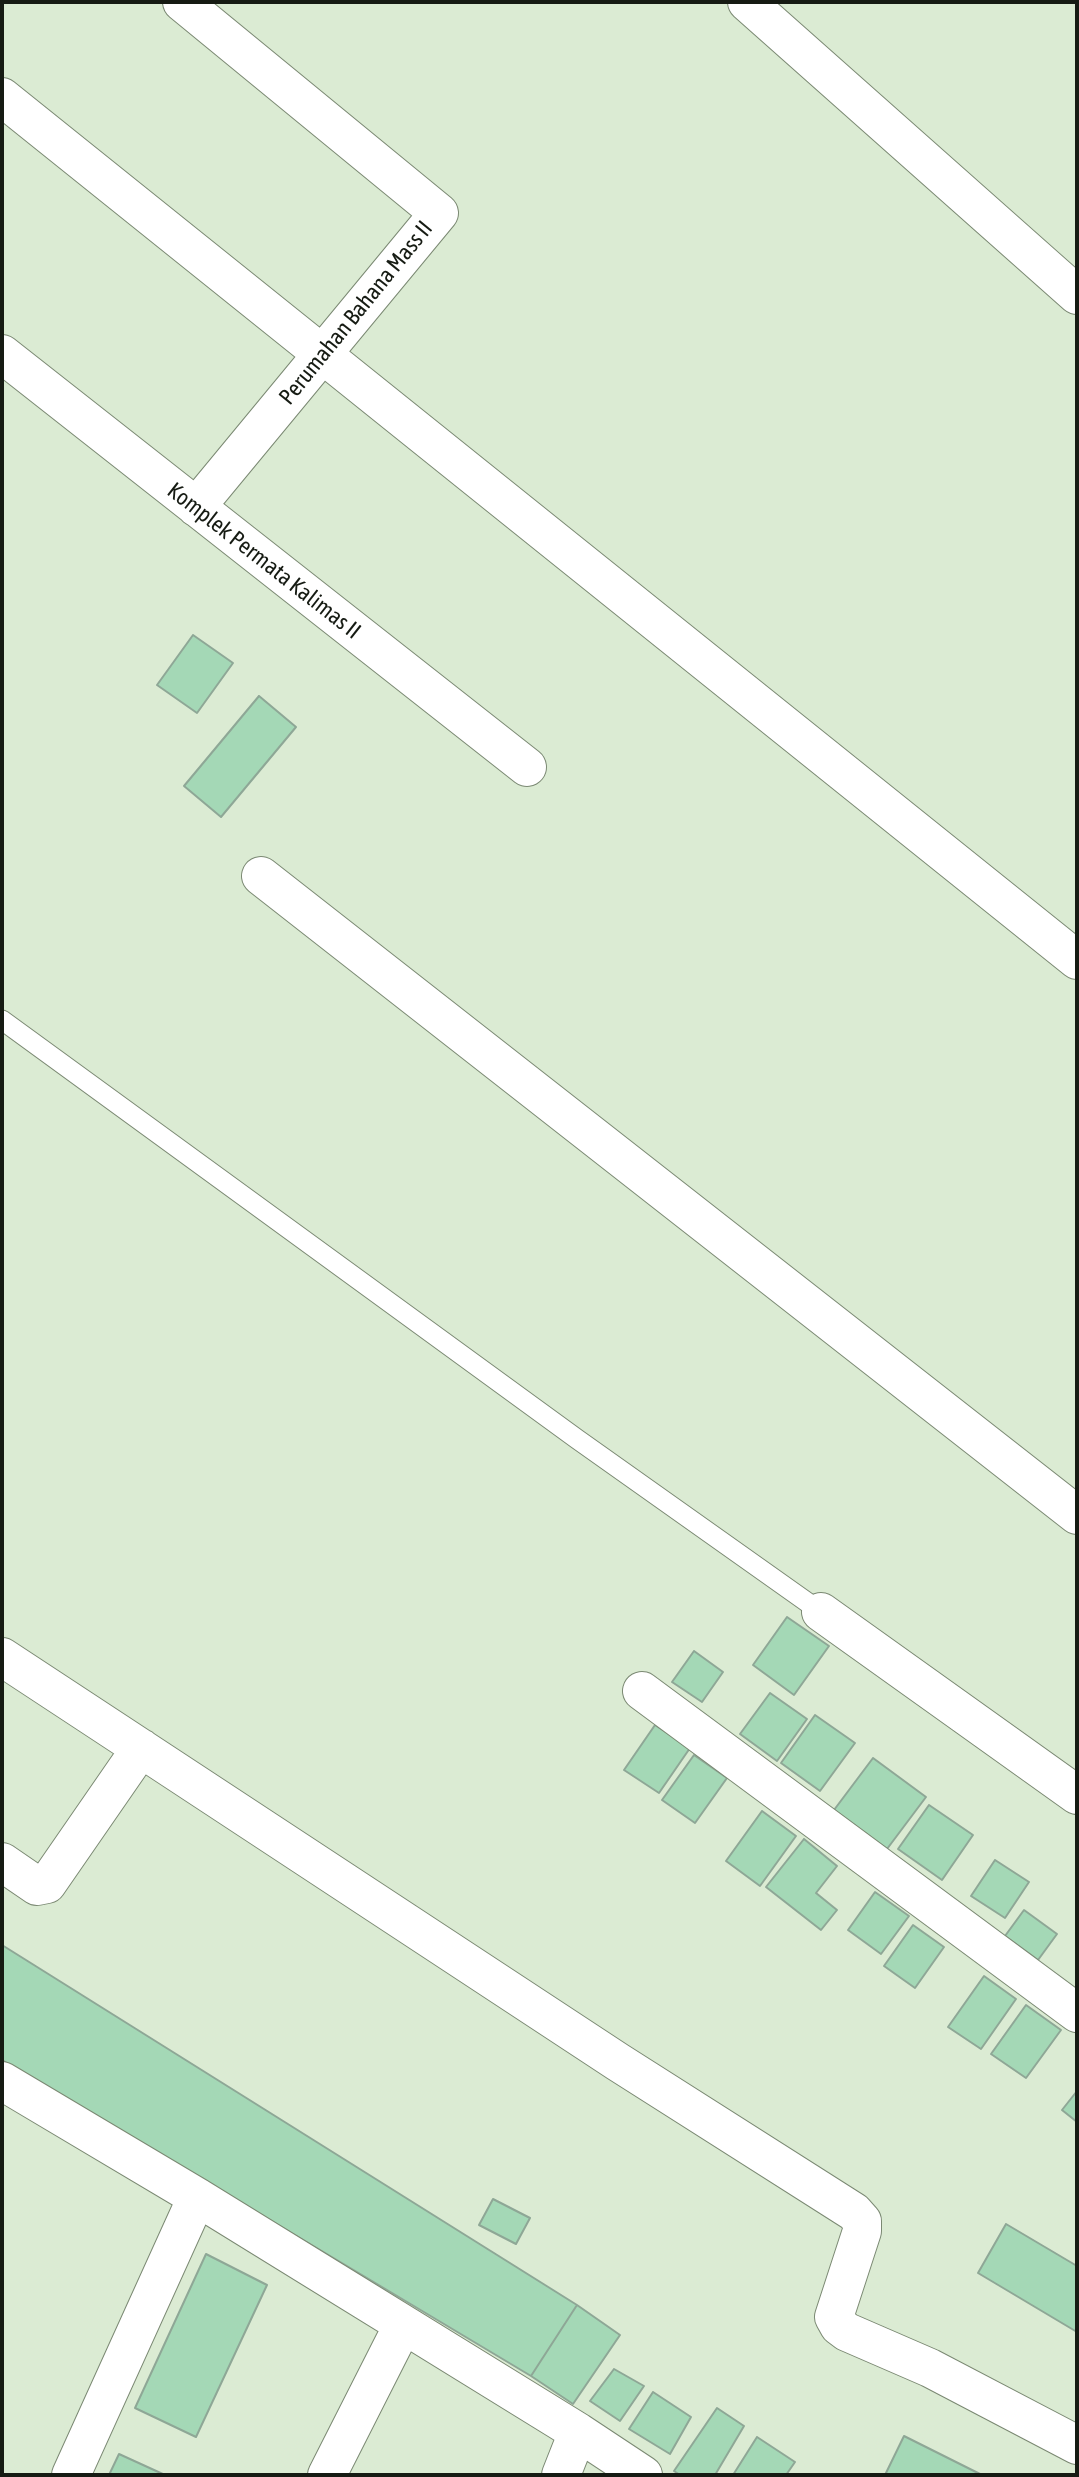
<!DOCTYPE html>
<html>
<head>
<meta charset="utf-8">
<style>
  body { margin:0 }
  #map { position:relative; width:1079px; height:2477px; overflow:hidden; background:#dbebd3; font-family:"Asap Condensed",sans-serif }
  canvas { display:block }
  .frame { position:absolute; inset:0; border:4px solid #161b13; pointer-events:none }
</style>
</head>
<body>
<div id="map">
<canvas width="1079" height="2477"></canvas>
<div class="frame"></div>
</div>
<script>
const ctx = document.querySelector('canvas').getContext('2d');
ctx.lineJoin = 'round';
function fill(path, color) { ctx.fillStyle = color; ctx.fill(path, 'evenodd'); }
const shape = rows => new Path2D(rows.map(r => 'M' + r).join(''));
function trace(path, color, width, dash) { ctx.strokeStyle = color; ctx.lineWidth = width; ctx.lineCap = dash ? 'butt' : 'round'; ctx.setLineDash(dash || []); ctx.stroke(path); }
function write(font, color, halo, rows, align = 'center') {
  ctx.font = font + ' "Asap Condensed",sans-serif'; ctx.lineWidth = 6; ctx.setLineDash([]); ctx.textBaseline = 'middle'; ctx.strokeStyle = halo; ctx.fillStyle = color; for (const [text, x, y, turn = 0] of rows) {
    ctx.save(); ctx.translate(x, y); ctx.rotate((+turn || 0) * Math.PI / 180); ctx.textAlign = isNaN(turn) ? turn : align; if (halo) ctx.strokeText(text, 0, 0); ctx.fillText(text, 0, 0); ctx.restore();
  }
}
const building = shape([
  [193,635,233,663,197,713,157,685,193,635],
  [259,696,296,727,221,817,184,786,259,696],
  [787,1617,829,1646,794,1695,753,1665,787,1617],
  [694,1651,723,1672,702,1702,672,1682,694,1651],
  [770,1693,807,1719,777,1761,740,1734,770,1693],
  [815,1715,855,1743,820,1791,781,1763,815,1715],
  [655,1725,690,1748,659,1793,624,1770,655,1725],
  [694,1755,727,1778,695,1823,662,1800,694,1755],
  [873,1758,926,1797,887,1849,834,1810,873,1758],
  [929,1805,973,1835,942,1880,898,1849,929,1805],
  [762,1811,796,1836,760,1886,726,1861,762,1811],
  [804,1839,837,1866,816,1893,837,1910,821,1930,766,1887,804,1839],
  [995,1860,1029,1882,1005,1918,971,1896,995,1860],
  [875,1892,909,1916,881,1954,848,1930,875,1892],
  [1024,1910,1057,1934,1038,1960,1005,1936,1024,1910],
  [913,1925,944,1947,915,1988,884,1966,913,1925],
  [2,1945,577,2305,531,2376,2,2060,2,1945],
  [984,1976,1016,1999,981,2049,948,2027,984,1976],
  [1026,2005,1061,2030,1026,2078,991,2054,1026,2005],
  [1077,2091,1077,2122,1062,2110,1077,2091],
  [493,2199,530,2218,516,2244,479,2225,493,2199],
  [1006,2224,1077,2266,1077,2332,978,2273,1006,2224],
  [206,2254,267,2285,196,2437,135,2408,206,2254],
  [577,2305,620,2335,573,2404,531,2376,577,2305],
  [614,2369,644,2386,620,2421,590,2401,614,2369],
  [653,2392,691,2417,670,2454,629,2429,653,2392],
  [717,2408,744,2426,715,2475,680,2475,674,2471,717,2408],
  [904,2436,982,2475,885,2475,904,2436],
  [757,2437,795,2462,786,2475,733,2475,757,2437],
  [119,2454,165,2475,109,2475,119,2454]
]);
const lane = shape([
  [2,1020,577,1439,821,1612]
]);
const street = shape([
  [182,2,439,213,196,507],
  [747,2,1077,295],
  [2,97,1077,960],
  [2,354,527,767],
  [261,876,1077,1515],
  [821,1612,1077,1795],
  [2,1657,618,2062,854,2212,862,2221,862,2231,834,2317,839,2326,847,2332,930,2368,1077,2445],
  [642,1691,1077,2013],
  [2,1862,37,1886,47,1884,141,1748],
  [2,2081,197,2197,578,2432,643,2475],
  [71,2475,197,2197],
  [327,2475,403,2325],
  [561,2475,578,2432]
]);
const streetNames = [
  ["Perumahan Bahana Mass II",356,313,-51],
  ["Komplek Permata Kalimas II",264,561,38]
];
fill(building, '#a4d8b6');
trace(building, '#8ea796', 2);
trace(lane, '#7b8973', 21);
trace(street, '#7b8973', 40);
trace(lane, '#fff', 19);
trace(street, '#fff', 38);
write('23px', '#161b13', '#fff', streetNames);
</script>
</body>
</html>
